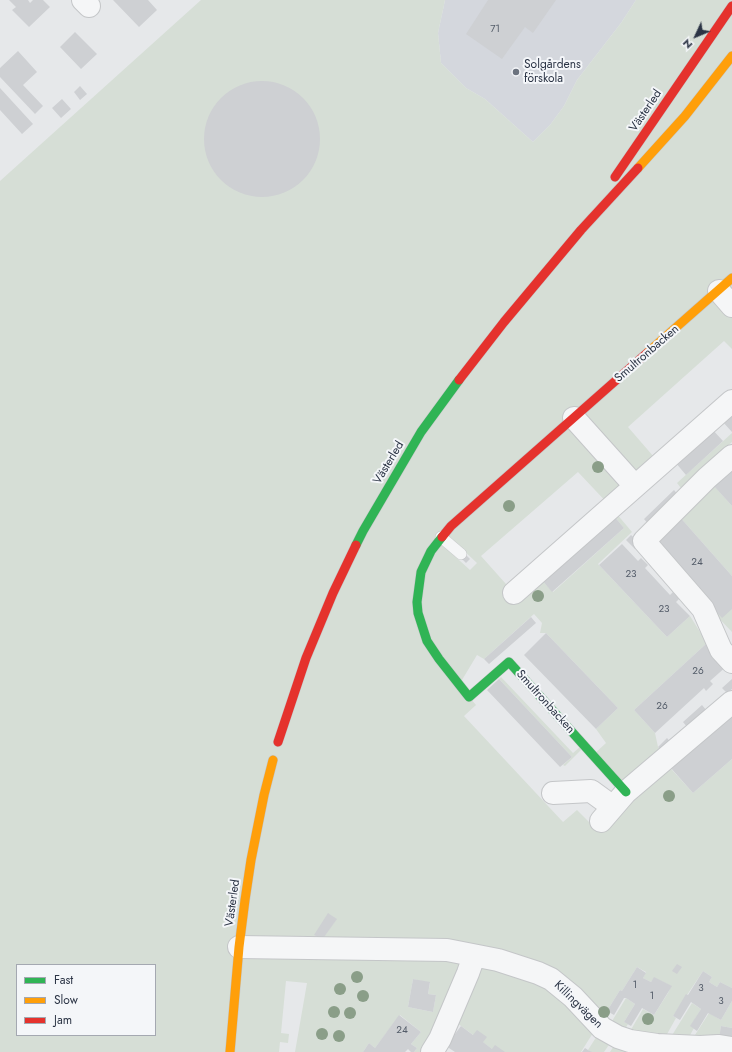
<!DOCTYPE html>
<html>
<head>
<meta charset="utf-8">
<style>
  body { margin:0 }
  #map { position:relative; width:732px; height:1052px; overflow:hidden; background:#e6e8ea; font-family:Jost,sans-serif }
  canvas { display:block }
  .legend { position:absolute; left:16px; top:964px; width:140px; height:72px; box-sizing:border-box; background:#f4f6f9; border:1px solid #a4a8b1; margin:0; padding:5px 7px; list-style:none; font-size:12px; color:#2b3445 }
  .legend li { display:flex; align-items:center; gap:8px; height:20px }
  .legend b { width:20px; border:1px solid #a4a8b1 }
  .north { position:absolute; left:676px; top:16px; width:40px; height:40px; -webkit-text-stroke:3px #f4f6f9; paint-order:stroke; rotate:226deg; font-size:11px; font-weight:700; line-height:16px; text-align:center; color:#2b3445 }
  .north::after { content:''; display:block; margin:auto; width:14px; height:18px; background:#2b3445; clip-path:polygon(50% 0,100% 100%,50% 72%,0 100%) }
</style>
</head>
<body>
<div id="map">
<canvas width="732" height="1052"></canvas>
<ul class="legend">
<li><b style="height:5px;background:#30b455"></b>Fast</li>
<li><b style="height:5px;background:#ff9f0a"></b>Slow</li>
<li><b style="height:5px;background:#e5322d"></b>Jam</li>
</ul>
<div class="north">N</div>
</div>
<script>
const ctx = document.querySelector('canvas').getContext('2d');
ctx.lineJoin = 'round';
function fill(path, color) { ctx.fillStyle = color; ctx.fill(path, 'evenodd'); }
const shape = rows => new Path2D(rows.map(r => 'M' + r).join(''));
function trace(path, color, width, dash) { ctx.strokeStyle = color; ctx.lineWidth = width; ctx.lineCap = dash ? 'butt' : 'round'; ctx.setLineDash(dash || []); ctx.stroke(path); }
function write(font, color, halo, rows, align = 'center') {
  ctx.font = font + ' Jost,sans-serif'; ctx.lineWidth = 4; ctx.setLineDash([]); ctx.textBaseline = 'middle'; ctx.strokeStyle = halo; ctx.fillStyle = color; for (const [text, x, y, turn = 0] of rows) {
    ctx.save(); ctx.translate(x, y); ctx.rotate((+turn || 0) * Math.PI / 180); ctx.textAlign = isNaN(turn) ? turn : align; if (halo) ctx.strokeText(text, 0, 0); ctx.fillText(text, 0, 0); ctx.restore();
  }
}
const built = shape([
  [445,0,636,0,621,23,577,80,564,106,550,125,533,142,485,99,466,88,441,63,438,33]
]);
const green = shape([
  [201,0,445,0,438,33,441,63,466,88,485,99,533,142,550,125,564,106,577,80,621,23,636,0,732,0,732,349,724,341,628,427,660,464,611,507,578,472,481,556,514,593,536,574,553,592,624,528,614,516,616,513,632,532,598,564,667,637,690,616,707,643,634,710,655,733,658,747,667,758,664,761,693,793,732,759,732,988,720,982,717,987,709,982,712,977,703,971,673,1016,676,1018,661,1045,666,1045,692,1003,701,1009,691,1026,694,1028,684,1046,688,1046,709,1013,721,1020,732,1001,732,1028,721,1026,718,1046,732,1048,732,1052,697,1052,700,1047,695,1047,691,1052,674,1052,677,1046,673,1046,669,1052,639,1052,644,1043,634,1042,627,1052,610,1052,619,1038,615,1036,604,1052,591,1052,588,1050,602,1028,606,1031,626,998,635,1004,624,1022,628,1024,620,1038,625,1040,643,1009,654,1015,668,993,671,986,654,978,651,982,643,978,646,972,637,967,622,991,620,990,607,1011,610,1013,601,1027,598,1025,581,1052,496,1052,449,1017,432,1052,414,1052,417,1048,411,1044,421,1032,400,1015,375,1048,369,1043,363,1052,295,1052,307,983,286,981,281,1033,289,1034,288,1043,280,1042,279,1052,0,1052,0,181],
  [445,533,477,563,470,570,438,541],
  [534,614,542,623,540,633,546,633,618,708,596,729,606,743,593,755,626,792,595,828,577,810,563,822,464,716,476,705,459,685,477,655,484,659],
  [329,914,336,919,317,947,307,948],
  [17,965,155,965,155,1035,17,1035],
  [413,979,430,983,428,994,436,995,433,1012,408,1007],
  [732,433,732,442,681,488,677,483],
  [707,478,732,506,732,576,679,516],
  [732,609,732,632,713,612,715,610],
  [501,677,573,753,580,747,581,750,565,766,563,765,572,757,499,679]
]);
const building = shape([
  [9,0,28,0,30,3,33,0,43,0,50,7,29,27,12,10,16,7],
  [113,0,148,0,157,10,139,27],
  [488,0,556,0,533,33,525,27,502,59,466,34],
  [75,32,97,54,81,69,60,47],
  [18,51,37,72,23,85,43,106,35,114,0,77,0,68],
  '204 139a58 58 0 1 1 116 0a58 58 0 1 1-116 0Z',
  [80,86,87,94,80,100,74,92],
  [0,88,33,124,22,134,0,110],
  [62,99,71,109,61,118,52,108],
  [732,412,732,432,722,421],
  [711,428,723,441,686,475,675,462],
  [732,463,732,506,713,485],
  [674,490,679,496,649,525,644,519],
  [614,516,624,528,552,592,542,580],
  [679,516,732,576,732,609,722,618,653,540],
  [631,535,641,544,635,549,626,540],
  [622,544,638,561,641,558,648,565,645,568,670,595,673,592,679,599,676,602,690,616,667,637,599,565],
  [466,555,470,559,466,563,462,559],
  [531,617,536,623,489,664,484,659],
  [546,633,618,708,596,729,524,655],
  [707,643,728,665,710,681,713,684,706,691,704,688,655,733,634,710],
  [499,679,572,757,560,767,487,690],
  [732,679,732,689,727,693,722,688],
  [702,705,707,711,688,728,683,722],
  [732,712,732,759,693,793,670,767],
  [667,738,672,744,663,752,658,747],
  [328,913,337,919,322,940,314,935],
  [677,964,682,967,677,974,672,971],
  [637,967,646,973,643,978,651,982,654,977,672,986,654,1015,642,1008,631,1026,624,1022,635,1004,626,998,624,998,614,1015,607,1011,620,990,622,991],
  [703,971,712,977,709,982,717,987,720,982,732,988,732,1001,721,1020,708,1013,697,1031,690,1026,701,1009,691,1002,680,1020,673,1016,686,994,688,995],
  [413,979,430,982,428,994,436,995,433,1012,408,1007],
  [399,1015,421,1032,411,1044,417,1048,414,1052,411,1052,408,1049,405,1052,363,1052,369,1043,375,1048],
  [461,1026,473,1035,477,1030,487,1037,483,1042,492,1049,495,1045,505,1052,455,1052,446,1046],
  [721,1026,732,1028,732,1039,719,1038],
  [585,1048,588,1050,592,1052,582,1052]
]);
const lane = shape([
  [441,537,461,554]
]);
const street = shape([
  [83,0,89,6],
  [719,291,732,306],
  [574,418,635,486],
  [732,456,707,478,644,541,703,609,721,650,732,662],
  [514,593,732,401],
  [553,793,591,791,613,807],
  [601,821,626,792,732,702],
  [239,947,447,950,498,960,538,973,551,979,573,997,602,1028,618,1037,630,1041,657,1045,700,1047,718,1046,732,1048],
  [432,1052,440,1039,468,973,474,956]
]);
const fast = shape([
  [442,537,431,551,421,572,417,602,418,613,427,641,439,659,469,697,509,662,626,792],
  [356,545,363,531,421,432,459,380]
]);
const slow = shape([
  [638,168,685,116,732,56],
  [647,353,732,278],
  [230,1052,239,947,245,900,251,860,264,795,273,760]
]);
const jam = shape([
  [615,177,732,6],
  [459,380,504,322,581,230,638,168],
  [442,537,451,526,647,353],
  [278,742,306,658,333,593,356,545]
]);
const trees = [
  [598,467],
  [509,506],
  [538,596],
  [669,796],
  [357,977],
  [340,989],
  [363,996],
  [334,1012],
  [604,1012],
  [350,1013],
  [648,1019],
  [322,1034],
  [339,1036]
];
const markers = [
  [516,72,4,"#6c737f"]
];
const numberNames = [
  ["71",495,30],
  ["24",697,563],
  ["23",631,575],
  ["23",664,610],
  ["26",698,672],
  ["26",662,707],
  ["1",635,986],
  ["3",701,989],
  ["1",652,997],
  ["3",721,1002],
  ["24",402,1031]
];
const poiNames = [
  ["Solgårdens",524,65],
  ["förskola",524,79]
];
const streetNames = [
  ["Västerled",646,111,-56],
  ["Smultronbacken",647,354,-41],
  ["Västerled",389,463,-59],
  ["Smultronbacken",545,702,48],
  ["Västerled",233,903,-82],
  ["Killingvägen",578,1005,44]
];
fill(built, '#d4d7dd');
fill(green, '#d6ded6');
fill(building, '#ced0d3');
trace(lane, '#c4c6c8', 12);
trace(street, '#c4c6c8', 24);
trace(fast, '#c4c6c8', 10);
trace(slow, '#c4c6c8', 10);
trace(jam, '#c4c6c8', 10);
trace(lane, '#f5f6f7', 11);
trace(street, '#f5f6f7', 22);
trace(fast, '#30b455', 9);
trace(slow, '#ff9f0a', 9);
trace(jam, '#e5322d', 9);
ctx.fillStyle = '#8a9e88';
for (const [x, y] of trees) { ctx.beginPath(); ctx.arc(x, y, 6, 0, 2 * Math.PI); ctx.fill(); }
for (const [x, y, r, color] of markers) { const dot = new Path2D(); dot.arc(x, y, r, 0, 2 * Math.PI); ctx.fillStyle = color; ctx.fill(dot); trace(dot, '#f4f6f9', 1.5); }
write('10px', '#545c69', null, numberNames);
write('12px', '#2b3445', '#f4f6f9', poiNames, 'left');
write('12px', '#2b3445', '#f4f6f9', streetNames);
</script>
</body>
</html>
